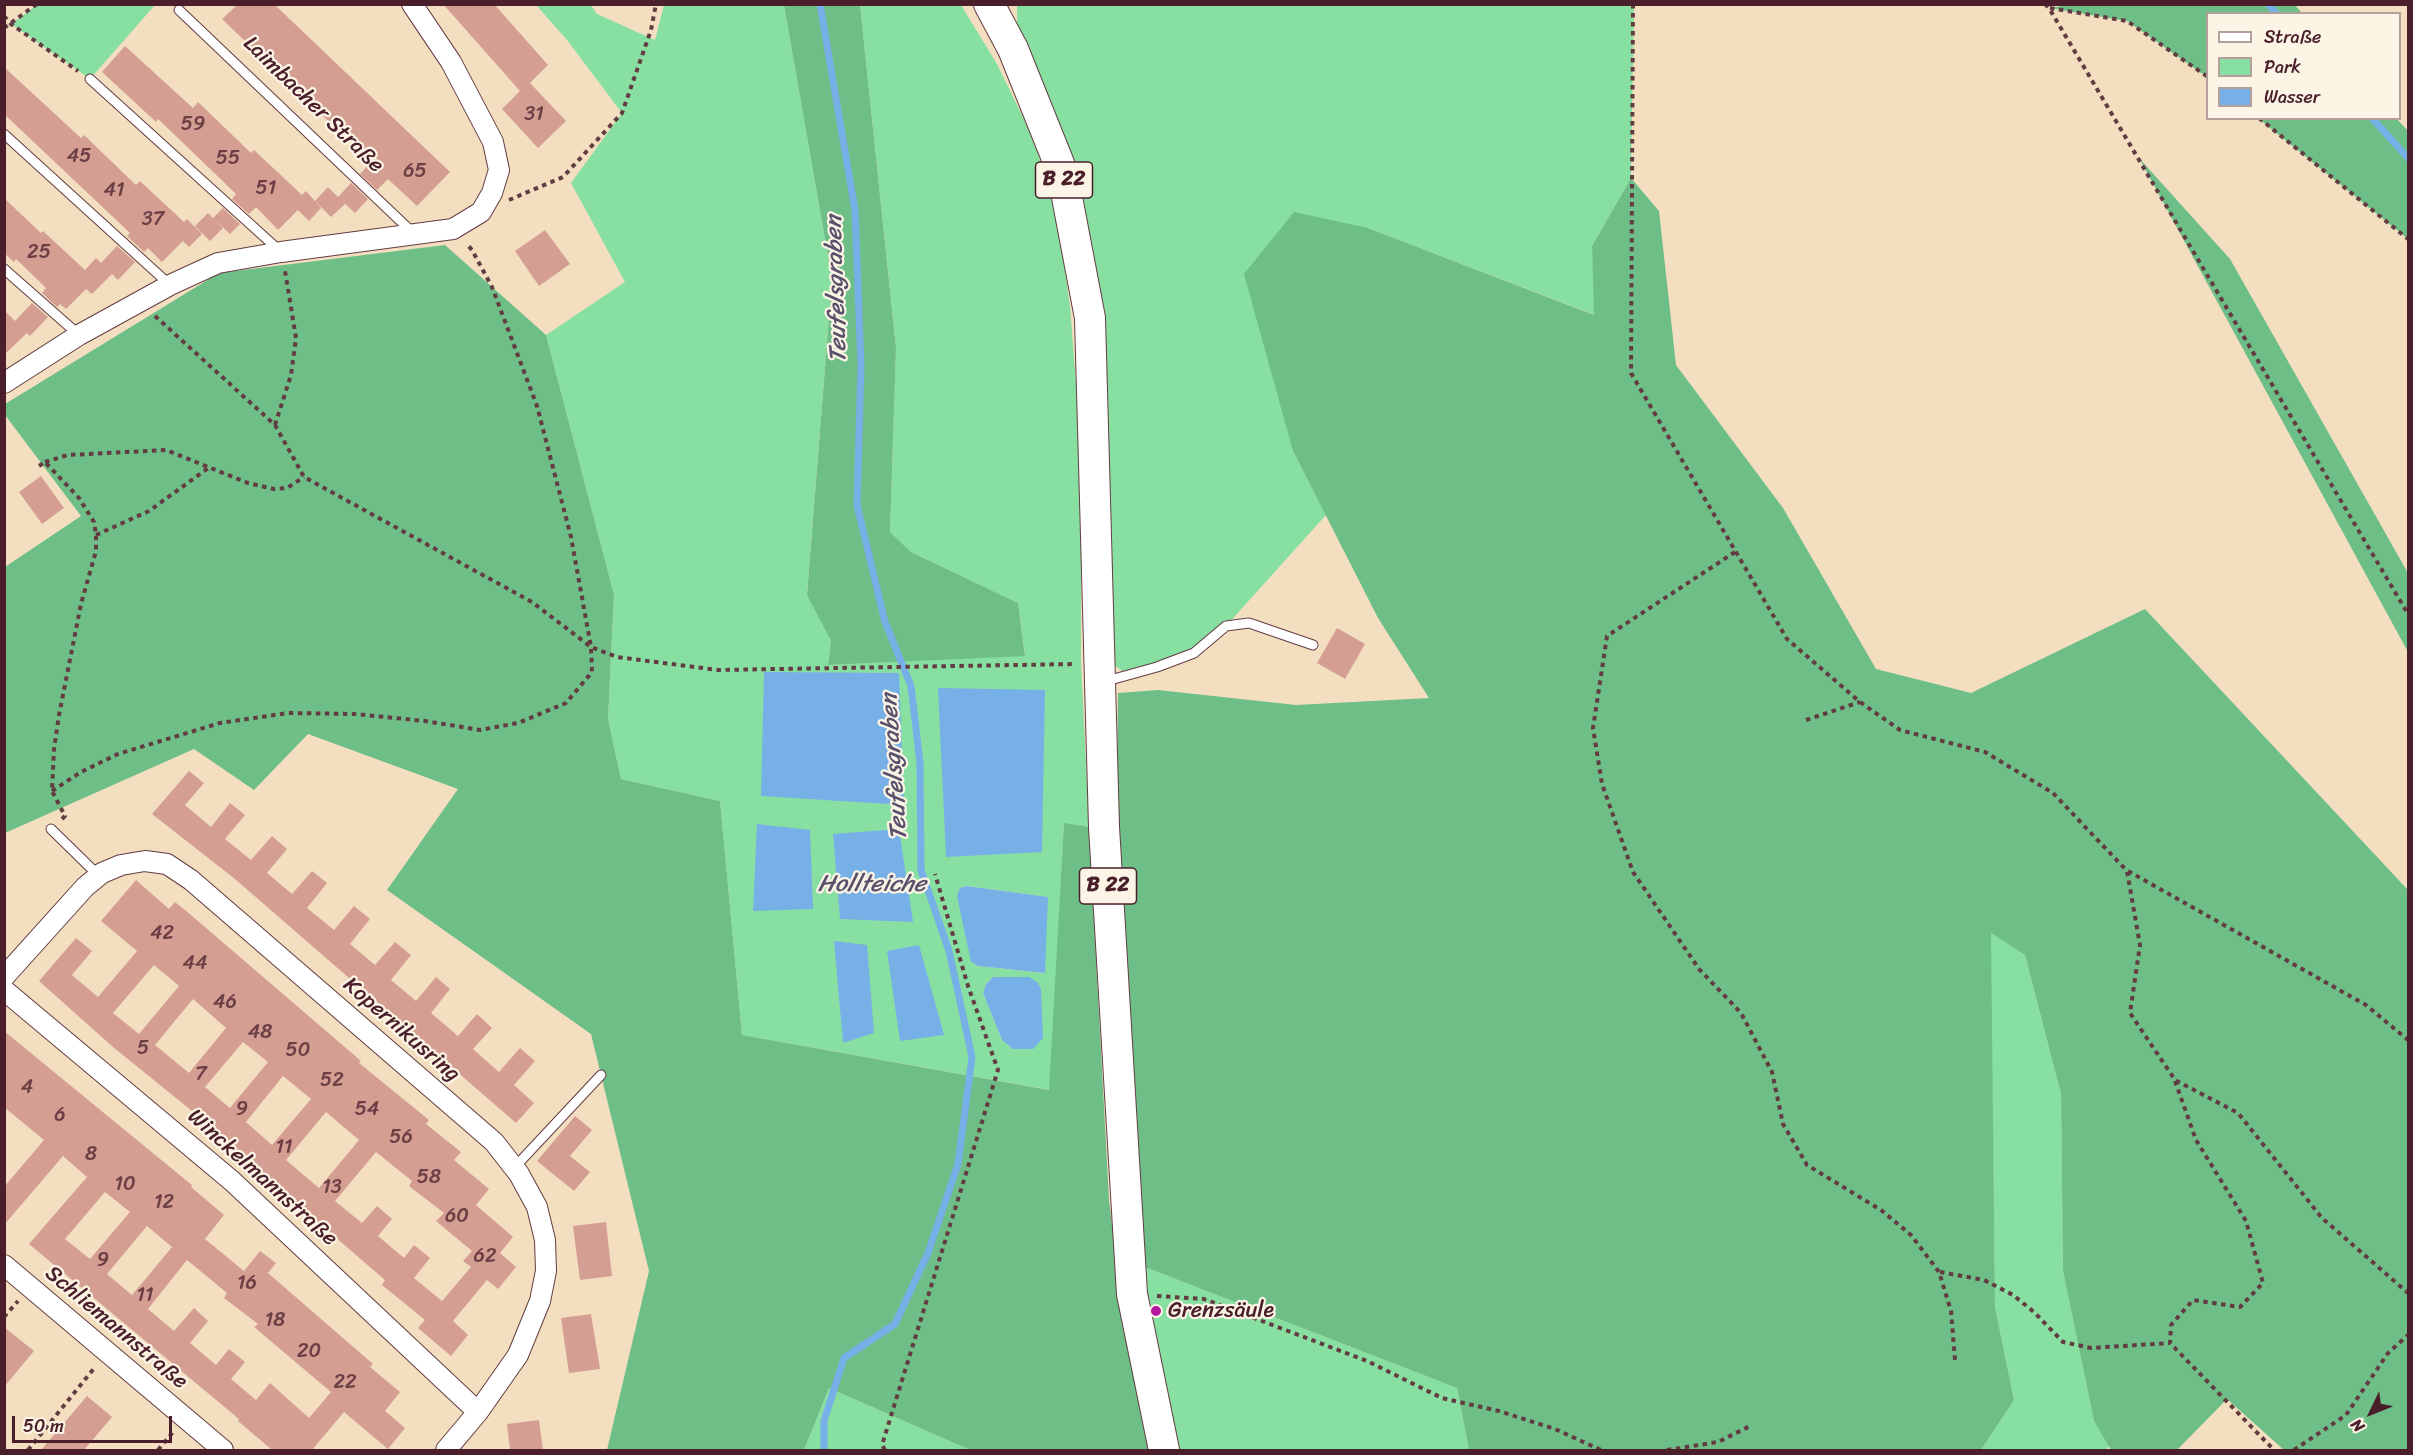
<!DOCTYPE html>
<html>
<head>
<meta charset="utf-8">
<style>
  body { margin:0 }
  #map { position:relative; width:2413px; height:1455px; overflow:hidden; background:#f3dfc0; font-family:Sriracha,sans-serif }
  canvas { display:block }
  .frame { position:absolute; inset:0; border:6px solid #4a1f2b; pointer-events:none }
  .legend { position:absolute; left:2206px; top:12px; width:195px; height:108px; box-sizing:border-box; background:#fcf5e5; border:2px solid #b59f9b; margin:0; padding:8px 10px; list-style:none; font-size:18px; color:#4a1f2b }
  .legend li { display:flex; align-items:center; gap:12px; height:30px }
  .legend b { width:30px; border:2px solid #b59f9b }
  .north { position:absolute; left:2341px; top:1383px; width:60px; height:60px; -webkit-text-stroke:4px #fcf5e5; paint-order:stroke; rotate:227deg; font-size:16px; font-weight:700; line-height:24px; text-align:center; color:#4a1f2b }
  .north::after { content:''; display:block; margin:auto; width:21px; height:27px; background:#4a1f2b; clip-path:polygon(50% 0,100% 100%,50% 72%,0 100%) }
  .scale { position:absolute; left:12px; top:1416px; width:160px; height:27px; box-sizing:border-box; border:3px solid #4a1f2b; border-top:0; padding-left:8px; font-size:18px; line-height:21px; white-space:nowrap; color:#4a1f2b; -webkit-text-stroke:4px #fcf5e5; paint-order:stroke }
</style>
</head>
<body>
<div id="map">
<canvas width="2413" height="1455"></canvas>
<div class="frame"></div>
<ul class="legend">
<li><b style="height:8px;background:#fff"></b>Straße</li>
<li><b style="height:16px;background:#88dfa2"></b>Park</li>
<li><b style="height:16px;background:#77b0e7"></b>Wasser</li>
</ul>
<div class="north">N</div>
<div class="scale">50 m</div>
</div>
<script>
const ctx = document.querySelector('canvas').getContext('2d');
ctx.lineJoin = 'round';
function fill(path, color) { ctx.fillStyle = color; ctx.fill(path, 'evenodd'); }
const shape = rows => new Path2D(rows.map(r => 'M' + r).join(''));
function trace(path, color, width, dash) { ctx.strokeStyle = color; ctx.lineWidth = width; ctx.lineCap = dash ? 'butt' : 'round'; ctx.setLineDash(dash || []); ctx.stroke(path); }
function write(font, color, halo, rows, align = 'center') {
  ctx.font = font + ' Sriracha,sans-serif'; ctx.lineWidth = 4.5; ctx.setLineDash([]); ctx.textBaseline = 'middle'; ctx.strokeStyle = halo; ctx.fillStyle = color; for (const [text, x, y, turn = 0] of rows) {
    ctx.save(); ctx.translate(x, y); ctx.rotate((+turn || 0) * Math.PI / 180); ctx.textAlign = isNaN(turn) ? turn : align; if (halo) ctx.strokeText(text, 0, 0); ctx.fillText(text, 0, 0); ctx.restore();
  }
}
const green = shape([
  [37,5,155,5,90,79,11,24],
  [536,5,591,5,597,14,655,40,664,5,784,5,832,279,807,594,831,641,828,665,1025,655,1018,603,911,552,890,532,896,347,860,5,961,5,997,64,1034,140,1059,227,1070,306,1081,449,1081,660,1089,827,1064,824,1050,1090,742,1035,720,801,621,779,608,719,614,595,546,335,625,282,571,183,622,113,567,40],
  [966,886,1047,897,1044,973,978,966,971,962,960,888],
  [993,977,1002,1040,983,993,986,984],
  [1017,5,1634,5,1631,178,1592,246,1595,315,1368,228,1293,451,1326,515,1226,626,1194,653,1157,667,1122,671,1111,663,1104,358,1017,25],
  [1990,932,2025,955,2061,1094,2063,1271,2094,1421,2110,1446,2105,1450,1981,1450,2014,1400,1995,1307],
  [1137,1264,1457,1388,1469,1450,1177,1450],
  [829,1388,970,1450,804,1450]
]);
const forest = shape([
  [784,5,860,5,896,348,890,532,911,552,1018,603,1025,656,828,665,831,641,807,595,832,279],
  [2069,5,2294,4,2302,13,2208,14,2207,77,2127,21,2049,8],
  [2259,119,2397,119,2408,131,2408,239],
  [2139,158,2230,259,2408,573,2408,652],
  [1631,178,1659,211,1676,365,1783,508,1876,669,1971,693,2145,609,2408,890,2408,1450,2284,1450,2227,1399,2177,1450,2111,1450,2094,1421,2063,1271,2061,1094,2025,955,1991,933,1995,1307,2014,1400,1981,1450,1469,1450,1457,1388,1137,1264,1116,867,1118,693,1158,690,1296,705,1429,698,1378,618,1293,451,1244,274,1294,212,1368,228,1594,315,1592,246],
  [445,245,546,335,614,595,608,719,621,779,720,801,742,1035,1049,1090,1064,823,1089,827,1109,1200,1120,1290,1151,1450,970,1450,829,1388,804,1450,607,1450,649,1271,591,1034,387,890,458,789,308,734,254,790,194,749,5,833,5,567,81,516,5,415,5,404,219,273]
]);
const water = shape([
  [764,672,899,673,904,805,761,796],
  [938,688,1045,690,1042,852,946,857],
  [757,824,810,830,813,909,753,911],
  [899,829,913,922,840,919,833,834],
  [966,886,1048,897,1045,973,978,966,971,962,957,896,960,888],
  [834,941,867,945,874,1033,843,1043],
  [919,945,944,1035,900,1041,887,951],
  [993,977,1029,977,1037,982,1041,989,1043,1038,1033,1049,1013,1049,1002,1040,983,993,986,984]
]);
const stream = shape([
  [820,4,855,210,861,366,857,505,885,622,911,686,920,763,921,870,949,951,972,1057,958,1164,928,1253,895,1324,844,1358,824,1421,824,1450],
  [2268,4,2277,14],
  [2372,118,2408,158]
]);
const building = shape([
  [238,4,274,4,450,172,417,206,388,179,377,190,360,174,371,162,222,19],
  [443,4,494,4,548,65,530,83,566,121,538,148,502,109,520,91],
  [125,46,193,108,198,102,251,153,254,150,302,195,306,191,321,208,309,221,298,210,278,230,256,207,249,214,232,199,236,194,206,165,158,119,156,122,102,72],
  [4,67,81,138,84,135,136,185,140,181,184,222,187,219,202,234,189,247,183,241,162,262,148,248,144,252,127,236,130,233,4,114],
  [351,183,368,199,355,213,342,201,345,204,331,217,315,201,328,187,338,197],
  [4,198,41,233,43,231,85,270,96,258,108,270,101,263,117,246,135,262,118,280,112,274,92,294,86,289,66,309,60,304,57,307,42,293,46,288,16,259,14,262,4,253],
  [223,208,240,224,230,234,213,218],
  [208,213,223,228,210,241,195,226],
  [545,230,570,264,539,286,515,251],
  [32,303,48,317,30,336,27,333,4,355,4,310,15,321],
  [41,476,64,508,42,524,19,492],
  [1337,628,1365,644,1345,679,1317,663],
  [189,771,204,783,185,805,211,827,230,803,245,815,225,839,251,860,272,836,287,849,267,873,292,894,312,871,327,883,307,908,334,930,354,906,370,919,350,944,375,965,395,942,411,955,391,980,416,1001,436,977,450,989,431,1013,458,1036,477,1014,492,1028,473,1049,499,1072,520,1048,535,1061,514,1085,534,1103,516,1123,235,879,152,814],
  [136,880,169,909,175,902,191,915,361,1061,359,1063,429,1120,426,1124,461,1152,454,1160,489,1189,476,1205,513,1237,500,1253,516,1267,498,1289,487,1280,453,1321,468,1335,451,1356,418,1328,425,1320,382,1285,385,1280,254,1167,255,1166,212,1130,213,1128,113,1047,39,981,76,938,92,951,72,975,98,997,137,951,101,921],
  [154,965,179,986,139,1034,113,1013],
  [193,999,226,1028,189,1073,155,1045],
  [243,1042,268,1062,230,1108,205,1087],
  [283,1076,311,1099,272,1145,246,1122],
  [326,1112,359,1140,319,1188,286,1160],
  [376,1152,412,1181,409,1186,444,1213,436,1221,472,1251,463,1261,471,1267,442,1301,414,1278,430,1258,414,1245,404,1258,378,1236,392,1219,377,1206,362,1223,335,1201],
  [4,1031,176,1172,192,1185,191,1187,224,1215,205,1239,244,1271,260,1251,276,1263,268,1273,373,1364,370,1367,400,1392,385,1411,405,1428,388,1449,344,1412,312,1450,272,1450,238,1421,239,1419,29,1244,87,1177,63,1156,4,1225,4,1187,44,1140,4,1107],
  [105,1192,130,1212,90,1259,65,1239],
  [147,1226,172,1247,132,1295,107,1274],
  [187,1260,227,1293,224,1298,258,1324,254,1327,331,1392,309,1418,270,1383,256,1400,231,1379,245,1362,229,1349,216,1365,190,1343,208,1321,194,1308,174,1331,148,1309],
  [575,1116,592,1130,570,1156,590,1172,574,1191,537,1161],
  [606,1222,612,1276,580,1280,573,1226],
  [591,1314,600,1369,569,1373,561,1318],
  [4,1327,34,1351,4,1387],
  [87,1396,112,1417,84,1450,41,1450],
  [539,1420,543,1450,510,1450,507,1424]
]);
const path = shape([
  [1633,4,1631,373,1787,639,1860,702,1900,730,1985,752,2053,793,2127,871,2140,945,2130,1013,2175,1080,2238,1113,2322,1218,2408,1293],
  [2045,4,2049,8,2408,614],
  [2050,8,2127,21,2208,77],
  [4,16,11,24,78,71],
  [4,28,37,4],
  [2259,118,2408,239],
  [509,200,563,177,622,113,651,30,656,4],
  [155,316,275,425,304,477,532,602,591,647,617,657,718,670,1075,664],
  [275,425,291,375,296,338,285,271],
  [45,462,68,455,166,450,248,483,274,489,287,488,304,477],
  [39,466,45,462,79,498,94,522,96,535,96,551,81,604,59,715,54,749,52,791,65,816,62,819],
  [96,535,149,511,211,466],
  [1735,552,1607,636,1593,728,1602,784,1633,872,1699,969,1741,1013,1772,1072,1783,1124,1807,1165,1881,1210,1911,1235,1939,1272,1951,1311,1955,1360],
  [1806,720,1860,702],
  [52,791,81,772,118,754,220,723,288,713,355,714,425,721,480,730,518,723,566,703,592,672,591,647,571,537,537,406,492,287,472,250,466,243],
  [2128,871,2366,1005,2408,1040],
  [2175,1081,2196,1140,2246,1221,2263,1283,2240,1307,2193,1300,2171,1325,2170,1343,2274,1450],
  [1940,1272,1984,1280,2013,1295,2034,1312,2063,1342,2091,1348,2170,1343],
  [1157,1296,1204,1299,1367,1361,1442,1398,1499,1411,1555,1429,1601,1450],
  [4,1317,18,1301],
  [28,1450,96,1366],
  [158,1450,173,1432],
  [885,1450,882,1445,998,1070,968,986,935,874],
  [1667,1450,1718,1442,1750,1426],
  [2294,1450,2346,1415,2388,1353,2408,1335]
]);
const lane = shape([
  [179,10,412,232],
  [90,79,281,252],
  [4,134,170,285],
  [4,269,79,335],
  [1103,682,1157,667,1194,653,1226,626,1249,623,1313,645],
  [51,829,99,876],
  [514,1168,601,1075]
]);
const street = shape([
  [4,383,79,335,170,285,218,263,281,252,453,229,481,212,492,193,499,170,493,142,451,62,412,4],
  [4,977,85,887,102,873,121,865,145,861,167,864,191,880,494,1142,519,1174,537,1207,545,1240,546,1271,540,1301,518,1355,478,1412,446,1450],
  [4,990,232,1181,478,1412],
  [4,1265,223,1450]
]);
const primary = shape([
  [989,4,1013,49,1062,171,1090,318,1104,827,1132,1294,1164,1450]
]);
const markers = [
  [1156,1311,6,"#b5179e"]
];
const numberNames = [
  ["31",534,115],
  ["59",193,125],
  ["45",79,157],
  ["55",228,159],
  ["65",415,172],
  ["51",266,189],
  ["41",114,191],
  ["37",153,220],
  ["25",39,253],
  ["42",162,934],
  ["44",195,964],
  ["46",225,1003],
  ["48",260,1033],
  ["5",143,1049],
  ["50",298,1051],
  ["7",201,1075],
  ["52",332,1081],
  ["4",27,1088],
  ["9",242,1110],
  ["54",367,1110],
  ["6",60,1116],
  ["56",401,1138],
  ["11",284,1148],
  ["8",91,1155],
  ["58",429,1178],
  ["10",125,1185],
  ["13",332,1188],
  ["12",164,1203],
  ["60",457,1217],
  ["62",485,1257],
  ["9",103,1261],
  ["16",247,1284],
  ["11",145,1296],
  ["18",275,1321],
  ["20",309,1352],
  ["22",345,1383]
];
const shields = [
  [1064,180,57],
  [1108,886,57]
];
const shieldNames = [
  ["B 22",1064,180],
  ["B 22",1108,886]
];
const streetNames = [
  ["Laimbacher Straße",313,105,44],
  ["Kopernikusring",401,1030,41],
  ["Winckelmannstraße",262,1178,42],
  ["Schliemannstraße",116,1328,40]
];
const poiNames = [
  ["Grenzsäule",1168,1311]
];
const waterNames = [
  ["Teufelsgraben",837,289,-92],
  ["Teufelsgraben",895,767,-94],
  ["Hollteiche",872,885]
];
fill(green, '#88dfa2');
fill(forest, '#6ebe88');
fill(water, '#77b0e7');
trace(stream, '#77b0e7', 7);
fill(building, '#d49e93');
trace(lane, '#633c41', 11);
trace(street, '#633c41', 22);
trace(primary, '#633c41', 32);
trace(path, '#633c41', 4, [4.5, 4.5]);
trace(lane, '#fff', 9);
trace(street, '#fff', 20);
trace(primary, '#fff', 30);
for (const [x, y, r, color] of markers) { const dot = new Path2D(); dot.arc(x, y, r, 0, 2 * Math.PI); ctx.fillStyle = color; ctx.fill(dot); trace(dot, '#fcf5e5', 2); }
write('20px', '#6c3f45', null, numberNames);
for (const [x, y, w] of shields) { const box = new Path2D(); box.roundRect(x - w / 2, y - 18, w, 36, 4.5); ctx.fillStyle = '#fcf5e5'; ctx.fill(box); trace(box, '#4a1f2b', 1.5); }
write('bold 21px', '#4a1f2b', null, shieldNames);
write('22px', '#4a1f2b', '#fcf5e5', streetNames);
write('22px', '#4a1f2b', '#fcf5e5', poiNames, 'left');
write('italic 24px', '#5a526d', '#fcf5e5', waterNames);
</script>
</body>
</html>
